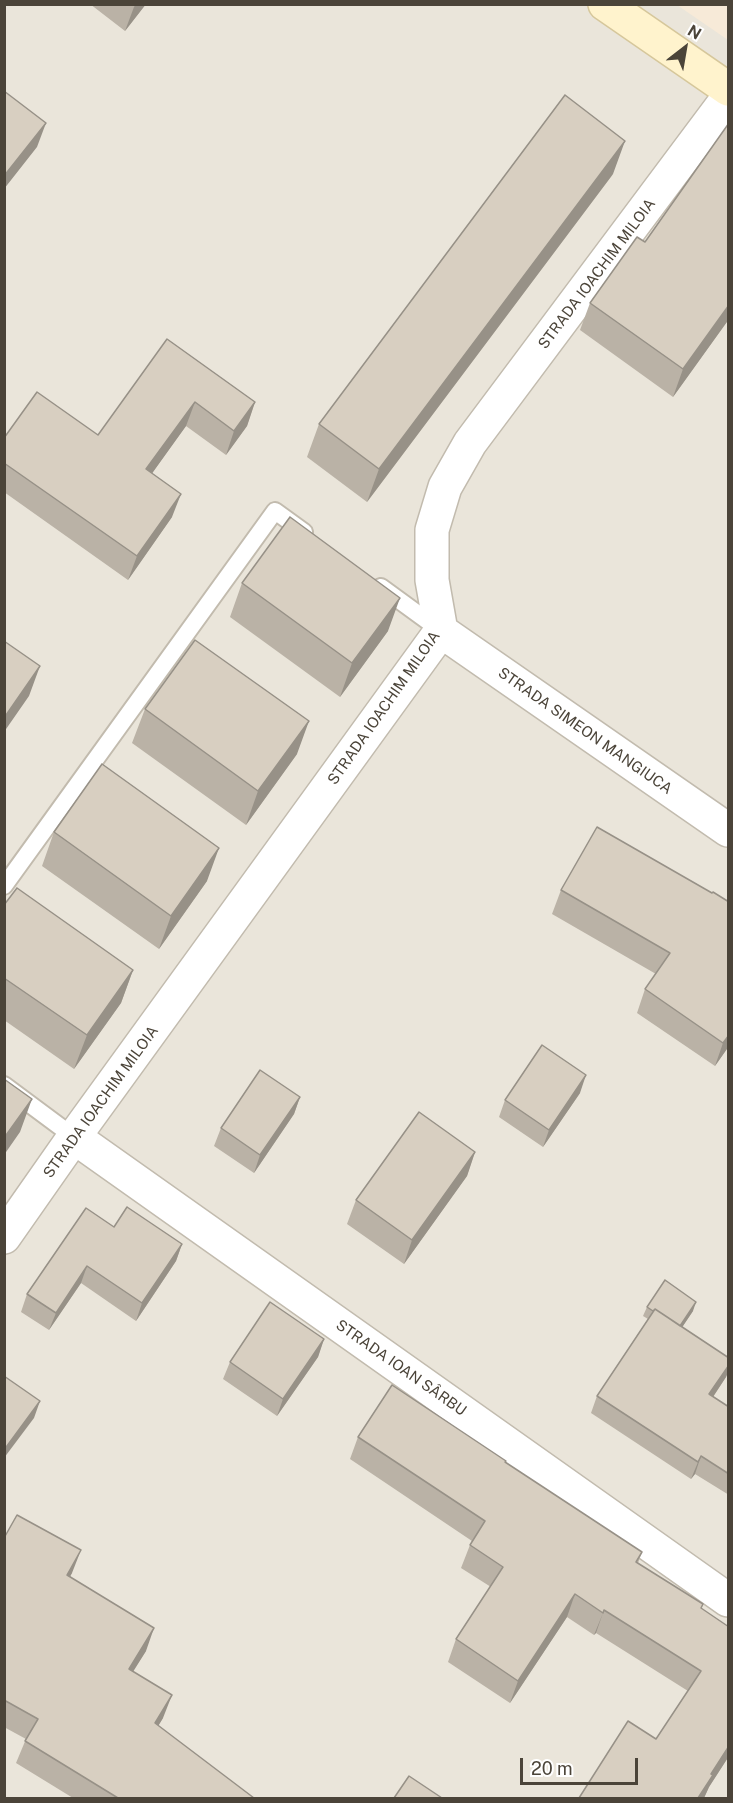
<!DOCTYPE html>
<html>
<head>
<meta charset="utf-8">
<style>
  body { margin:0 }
  #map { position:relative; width:733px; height:1803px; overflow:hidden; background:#f6f3ec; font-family:"Public Sans",sans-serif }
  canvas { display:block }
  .frame { position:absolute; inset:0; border:6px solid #4b4439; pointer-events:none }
  .north { position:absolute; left:655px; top:18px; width:60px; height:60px; -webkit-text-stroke:4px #fff; paint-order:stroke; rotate:31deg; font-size:16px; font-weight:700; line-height:24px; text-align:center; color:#4b4439 }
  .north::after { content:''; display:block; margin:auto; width:21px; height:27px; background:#4b4439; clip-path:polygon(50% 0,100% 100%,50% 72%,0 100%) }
  .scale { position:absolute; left:520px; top:1758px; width:118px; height:27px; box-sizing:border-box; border:3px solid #4b4439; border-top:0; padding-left:8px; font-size:18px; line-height:21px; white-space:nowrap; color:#4b4439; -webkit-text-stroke:4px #fff; paint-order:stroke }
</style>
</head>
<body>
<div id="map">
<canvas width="733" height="1803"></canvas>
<div class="frame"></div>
<div class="north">N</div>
<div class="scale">20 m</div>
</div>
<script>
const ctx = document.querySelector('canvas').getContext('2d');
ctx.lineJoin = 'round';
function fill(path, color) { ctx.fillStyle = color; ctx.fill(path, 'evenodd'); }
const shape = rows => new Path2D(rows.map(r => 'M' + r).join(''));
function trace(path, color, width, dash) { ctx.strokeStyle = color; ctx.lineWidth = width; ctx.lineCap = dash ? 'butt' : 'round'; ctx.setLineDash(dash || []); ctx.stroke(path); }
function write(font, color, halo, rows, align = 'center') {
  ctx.font = font + ' "Public Sans",sans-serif'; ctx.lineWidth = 5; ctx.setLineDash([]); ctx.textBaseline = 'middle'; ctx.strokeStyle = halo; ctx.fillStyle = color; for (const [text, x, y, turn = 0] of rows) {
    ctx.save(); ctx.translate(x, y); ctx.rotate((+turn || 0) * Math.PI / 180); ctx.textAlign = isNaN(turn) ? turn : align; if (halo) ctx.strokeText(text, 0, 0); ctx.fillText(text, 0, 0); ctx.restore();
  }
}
const residential = shape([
  [5,5,728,5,728,1798,5,1798]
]);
const commercial = shape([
  [677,5,728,5,728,40]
]);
const lane = shape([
  [381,587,440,630],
  [4,886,275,511,304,532],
  [4,1085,74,1137]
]);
const street = shape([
  [441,631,728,830],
  [74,1137,728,1600],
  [4,1237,74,1137,441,631,432,580,432,530,445,487,470,443,728,98]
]);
const secondary = shape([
  [605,4,728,89]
]);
const wall = shape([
  [90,4,146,4,125,31],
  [729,123,729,319,673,397,580,330,590,303,645,242],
  [613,174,367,502,307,457,319,424],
  [167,339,255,402,247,426,226,455,186,426,152,473,172,517,128,580,4,492,4,438,98,435],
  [242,583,388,631,340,697,230,617],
  [145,709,297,754,246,825,132,743],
  [54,832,207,881,159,949,42,866],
  [561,890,729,902,729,1046,715,1066,637,1013,645,989,656,974,552,914],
  [4,905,133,970,121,1003,74,1069,4,1020],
  [580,1093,543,1147,499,1117,505,1100],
  [300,1097,294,1114,254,1173,214,1146,221,1128],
  [475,1152,467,1176,404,1264,347,1224,356,1200],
  [114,1227,182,1244,176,1261,136,1321,81,1283,49,1330,21,1312,27,1294],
  [647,1307,693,1311,682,1327,729,1358,729,1370,726,1377,713,1397,729,1407,729,1495,695,1474,691,1479,591,1413,597,1396,648,1319,643,1316],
  [324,1339,318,1357,277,1416,223,1379,230,1362],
  [358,1437,505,1463,642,1552,638,1563,702,1609,729,1627,729,1756,709,1787,704,1798,579,1798,656,1739,688,1691,596,1633,594,1635,567,1617,510,1703,448,1662,456,1639,491,1587,461,1568,470,1545,472,1541,350,1459],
  [4,1538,72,1573,70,1576,146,1651,133,1671,163,1718,158,1726,254,1798,73,1798,16,1763,26,1739,4,1727]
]);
const shadedWall = shape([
  [136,4,146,4,125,31,134,7],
  [46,123,37,147,4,189,4,176],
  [625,141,613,174,367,502,379,469],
  [729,305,729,319,673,397,683,369],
  [195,402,186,426,138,493,146,469],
  [255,402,247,426,226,455,234,431],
  [181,494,172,517,128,580,137,556],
  [400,598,388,631,340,697,352,663],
  [40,666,29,696,4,732,4,718],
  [309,721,297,754,246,825,258,791],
  [219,848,207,881,159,949,171,916],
  [133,970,121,1003,74,1069,87,1035],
  [729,1035,729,1046,715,1066,723,1043],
  [586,1075,580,1093,543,1147,549,1130],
  [300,1097,294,1114,254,1173,260,1155],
  [32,1099,20,1132,4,1155,4,1138],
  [475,1152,467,1176,404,1264,412,1240],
  [182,1244,176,1261,136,1321,142,1303],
  [87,1266,81,1283,49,1330,56,1313],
  [696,1302,693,1311,675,1338,678,1328],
  [324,1339,318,1357,277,1416,283,1399],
  [729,1365,729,1370,726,1377,703,1412,709,1394],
  [40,1401,34,1418,4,1458,4,1450],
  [701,1456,695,1474,691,1479,698,1462],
  [81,1550,72,1573,59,1597,67,1575],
  [575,1594,567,1617,510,1703,518,1681],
  [604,1610,596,1633,594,1635,603,1613],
  [154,1628,146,1651,121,1691,129,1669],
  [172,1695,163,1718,146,1746,155,1723],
  [729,1746,729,1756,709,1787,704,1798,698,1798,711,1774]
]);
const building = shape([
  [4,91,46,123,4,176,4,91],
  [565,95,625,141,379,469,319,424,565,95],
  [729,123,729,305,683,369,590,303,637,237,645,242,729,123],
  [167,339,255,402,234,431,195,402,146,469,181,494,137,556,4,463,4,438,37,392,98,435,167,339],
  [290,517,400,598,352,663,242,583,290,517],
  [195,640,309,721,258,791,145,709,195,640],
  [4,641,40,666,4,718,4,641],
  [102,764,219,848,171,916,54,832,102,764],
  [597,827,712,893,713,892,729,902,729,1035,723,1043,645,989,670,953,561,890,597,827],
  [17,888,133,970,87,1035,4,978,4,905,17,888],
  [542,1045,586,1075,549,1130,505,1100,542,1045],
  [260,1070,300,1097,260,1155,221,1128,260,1070],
  [4,1079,32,1099,4,1138,4,1079],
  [419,1112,475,1152,412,1240,356,1200,419,1112],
  [127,1207,182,1244,142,1303,87,1266,56,1313,27,1294,86,1208,114,1227,127,1207],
  [665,1280,696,1302,680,1326,655,1309,653,1311,647,1307,665,1280],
  [270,1302,324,1339,283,1399,230,1362,270,1302],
  [655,1309,729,1358,729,1365,709,1394,729,1407,729,1474,701,1456,698,1462,597,1396,655,1309],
  [4,1376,40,1401,4,1450,4,1376],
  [392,1385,506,1461,505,1462,642,1552,636,1562,703,1604,701,1608,729,1627,729,1746,711,1774,713,1775,698,1798,579,1798,628,1721,656,1739,701,1671,604,1610,603,1613,575,1594,518,1681,456,1639,503,1567,470,1545,485,1521,358,1437,392,1385],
  [17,1515,81,1550,67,1575,154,1628,129,1669,172,1695,155,1723,254,1798,118,1798,25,1741,38,1719,4,1700,4,1538,17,1515],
  [409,1776,442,1798,394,1798,409,1776]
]);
const streetNames = [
  ["STRADA IOACHIM MILOIA",597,274,-53],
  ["STRADA IOACHIM MILOIA",384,708,-55],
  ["STRADA SIMEON MANGIUCA",585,731,35],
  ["STRADA IOACHIM MILOIA",101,1102,-54],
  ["STRADA IOAN SÂRBU",401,1368,35]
];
fill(residential, '#eae5da');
fill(commercial, '#f7ead8');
trace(lane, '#c2bbae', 20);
trace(street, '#c2bbae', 36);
trace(secondary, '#d6c79b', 36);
trace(lane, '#fff', 16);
trace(street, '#fff', 33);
trace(secondary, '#fff3cd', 33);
fill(wall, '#bab2a6');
fill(shadedWall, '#979187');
fill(building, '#d8cfc1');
trace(building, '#979187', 1.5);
write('15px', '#4b4439', '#fff', streetNames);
</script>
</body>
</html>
